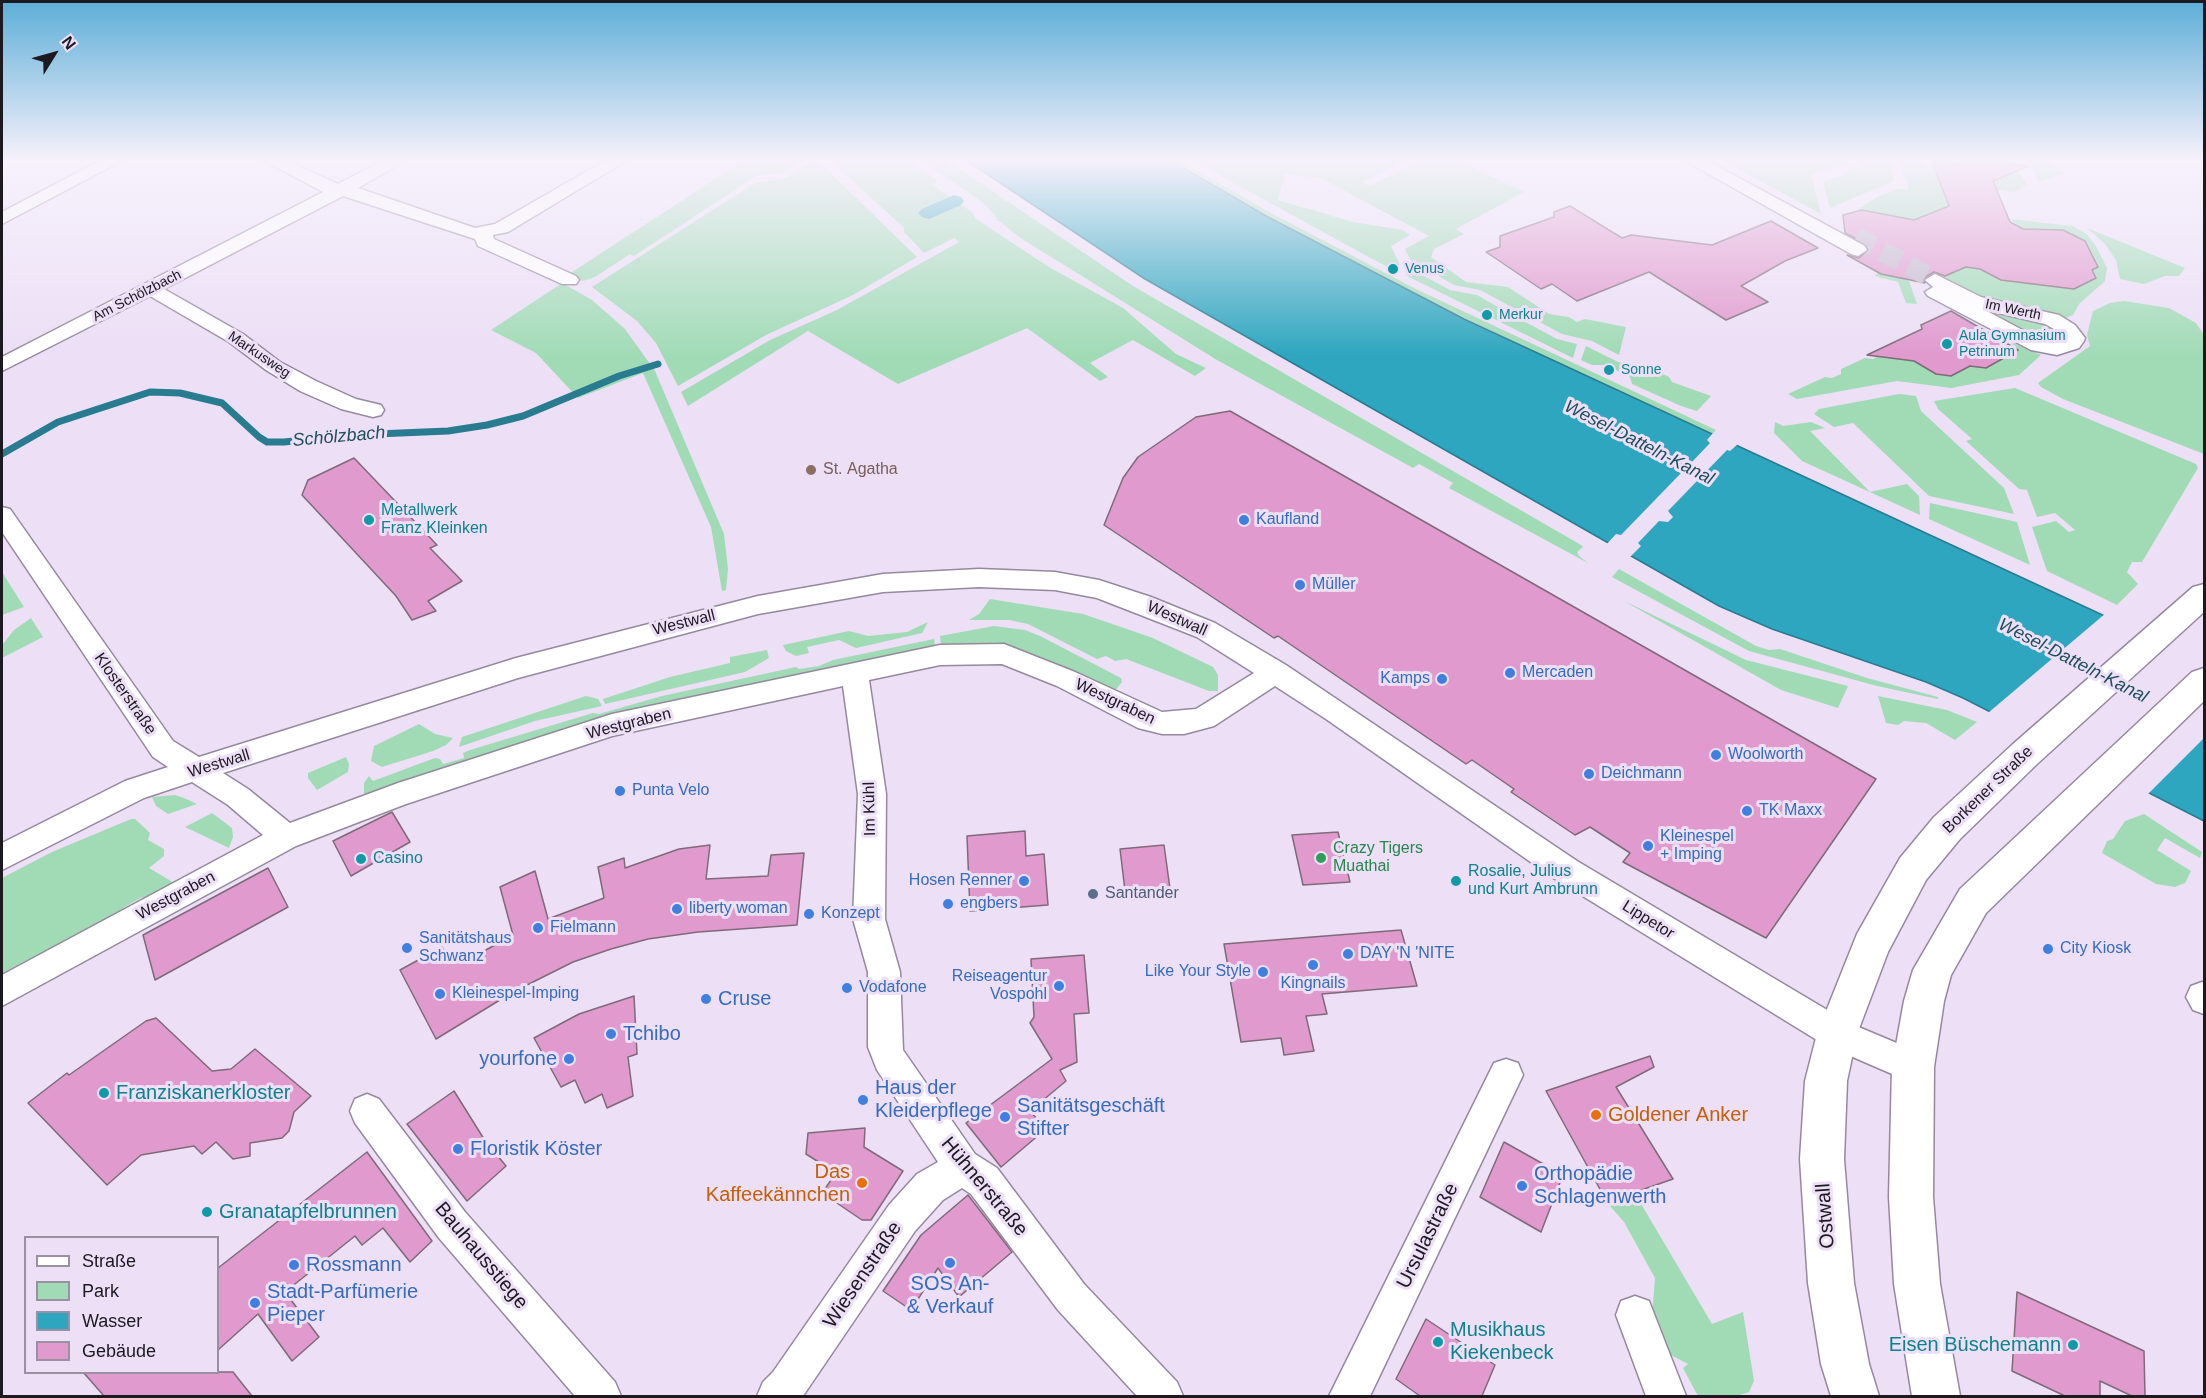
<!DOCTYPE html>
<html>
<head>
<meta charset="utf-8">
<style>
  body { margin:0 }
  #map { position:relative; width:2206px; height:1398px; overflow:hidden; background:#ecdff6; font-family:Helvetica,sans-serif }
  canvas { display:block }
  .frame { position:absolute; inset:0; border:3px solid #1d1921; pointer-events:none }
  .legend { position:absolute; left:24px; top:1236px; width:195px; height:138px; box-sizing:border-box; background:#ecdff6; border:2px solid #9990a1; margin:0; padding:8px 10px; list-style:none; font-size:18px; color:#1d1921 }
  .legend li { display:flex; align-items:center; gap:12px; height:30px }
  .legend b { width:30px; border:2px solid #9990a1 }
  .north { position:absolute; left:24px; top:24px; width:60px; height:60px; -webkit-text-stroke:4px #ecdff6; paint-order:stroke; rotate:53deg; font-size:16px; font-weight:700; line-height:24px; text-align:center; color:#1d1921 }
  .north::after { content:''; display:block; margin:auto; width:21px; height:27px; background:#1d1921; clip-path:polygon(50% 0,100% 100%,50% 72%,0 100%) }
</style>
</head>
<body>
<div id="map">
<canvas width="2206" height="1398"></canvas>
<div class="frame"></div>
<ul class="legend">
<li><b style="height:8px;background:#fff"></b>Straße</li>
<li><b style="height:16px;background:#a1dbb6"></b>Park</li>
<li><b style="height:16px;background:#2ea6bf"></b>Wasser</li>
<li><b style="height:16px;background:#e09ace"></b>Gebäude</li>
</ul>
<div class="north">N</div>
</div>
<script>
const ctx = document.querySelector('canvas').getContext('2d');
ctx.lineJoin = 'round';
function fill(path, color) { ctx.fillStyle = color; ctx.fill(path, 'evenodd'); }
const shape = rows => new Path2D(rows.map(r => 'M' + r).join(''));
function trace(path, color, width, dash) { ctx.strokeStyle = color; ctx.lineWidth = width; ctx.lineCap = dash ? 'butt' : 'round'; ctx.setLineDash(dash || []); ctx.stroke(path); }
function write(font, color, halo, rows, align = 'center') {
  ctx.font = font + ' Helvetica,sans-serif'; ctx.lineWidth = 6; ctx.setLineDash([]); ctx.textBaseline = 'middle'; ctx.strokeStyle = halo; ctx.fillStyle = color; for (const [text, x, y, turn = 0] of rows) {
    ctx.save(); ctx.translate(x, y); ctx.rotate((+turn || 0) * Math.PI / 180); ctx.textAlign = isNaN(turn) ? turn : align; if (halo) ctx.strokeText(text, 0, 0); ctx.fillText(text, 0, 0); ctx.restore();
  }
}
const green = shape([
  [746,159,805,159,785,172,756,176,634,256,630,254,595,277,583,281,569,274],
  [829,159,907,159,937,181,933,185,972,212,976,219,1049,267,1123,308,1176,354,1206,368,1195,376,1133,340,1090,363,1108,377,1100,381,1027,328,898,384,808,331,688,406,681,392,770,340,837,310,959,242,954,238,924,253,904,232,904,228],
  [920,159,945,159,1133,286,1581,545,1583,547,1577,552,1579,556,1588,563,1449,488,1453,483,1419,464,1413,468,1217,360,1019,237,998,220,986,205],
  [1168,159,1177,159,1271,213,1418,290,1716,430,1711,435,1403,289,1268,217],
  [1190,159,1409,159,1362,182,1370,186,1424,159,1455,159,1524,192,1456,229,1464,234,1434,249,1431,257,1466,282,1508,287,1549,314,1569,317,1577,322,1585,319,1626,327,1619,355,1592,341,1562,334,1480,290,1454,285,1411,261,1405,249,1429,236,1321,178,1284,174,1278,200,1353,222,1403,230,1410,235,1391,246,1400,265,1390,268,1376,261],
  [1720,159,1848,159,1848,164,1811,174,1821,214],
  [1856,159,1888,159,1894,181,1830,208,1823,181,1846,174,1845,171,1856,167,1864,168],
  [1897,159,1914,159,1935,169,1948,206,1914,220,1857,210,1875,198,1897,189,1909,189],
  [1990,159,2006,159,2014,163,2027,185,2014,192,1997,190,1991,176,2008,168],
  [2023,159,2044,159,2065,173,2039,182,2031,163],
  [819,162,917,257,853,295,766,335,678,386,656,343,637,321,592,287,755,183,786,178,806,164],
  [2009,219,2072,226,2087,234,2096,246,2107,268,2105,281,2079,304,2073,315,2066,318,2044,310,1983,297,1936,273,1943,269,1958,271,1966,267,2096,278,2092,269,2097,266,2085,241,2063,230,2024,229],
  [2087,228,2185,268,2179,276,2165,276,2144,284,2120,279,2116,260,2105,244],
  [1413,270,1450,290,1477,295,1505,311,1513,319,1520,319,1557,339,1577,344,1573,358,1407,276,1406,274],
  [1878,272,1898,275,1909,281,1917,304,1906,303,1898,282,1875,276],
  [1930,282,2043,321,2061,330,2064,340,2048,344],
  [562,283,592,300,625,329,655,371,724,534,728,569,726,590,722,591,711,527,643,373,578,398,536,353,491,330],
  [2124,301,2169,308,2196,323,2204,335,2204,454,2063,399,2041,387,2038,383,2090,346,2087,335,2093,311,2110,303],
  [2013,343,2041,355,2019,375,1951,388,1897,381,1797,399,1788,394,1825,377,1832,378,1841,374,1841,369,1865,358,1873,359,1880,355,1912,360,1936,374,1950,376,1970,366,1986,368,2009,355],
  [1586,346,1618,362,1652,369,1669,377,1672,382,1711,396,1697,411,1681,406,1632,384,1630,377,1605,365,1592,365,1581,360],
  [2015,388,2196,464,2198,468,2142,562,2132,562,2127,572,2138,584,2117,605,2047,571,2032,527,2056,521,2069,532,2075,530,2055,513,2037,517,2027,490,2019,489,1966,441,1972,439,1938,409,1934,401],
  [1899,394,1916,396,1921,411,2004,488,2014,514,1929,496,1853,423,1834,427,1814,414,1819,409],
  [1775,422,1783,426,1811,422,1825,428,1810,431,1870,492,1907,484,1919,496,1920,515,1802,461,1774,433],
  [1930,503,2017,522,2030,565,1929,519],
  [1619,569,1756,646,1769,650,1780,649,1867,678,1938,697,1938,699,1877,686,1749,651,1612,577],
  [2,572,24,607,2,615],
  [990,599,1083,614,1153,638,1213,667,1218,675,1218,691,1209,691,1126,659,1115,661,1106,656,1097,659,1028,624,1009,620,969,620,979,614],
  [1624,601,1746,660,1848,686,1838,708,1781,690],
  [31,618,43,637,2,658,2,645,14,630],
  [928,622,922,633,856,648,839,640,807,647,809,653,796,656,786,651,783,645,849,631,868,636,907,632],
  [994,626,1025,630,1042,637,1121,678,1122,682,1114,692,1002,645,972,643,941,645,940,636],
  [934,639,935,646,778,679,364,795,364,783,369,776,373,781,435,758,440,759,443,764,464,758,463,753,470,750,593,713,599,714,662,696,796,667,799,669,819,666,833,660],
  [767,650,769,658,745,672,605,704,603,699,670,677,730,663,730,657],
  [586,696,598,699,602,706,535,721,459,747,462,737],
  [1878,696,1947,710,1977,722,1955,740,1926,723,1904,721,1898,725,1886,723],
  [419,724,435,734,453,738,446,745,433,751,382,767,371,761,374,746],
  [346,757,349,764,348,772,317,790,308,778,308,773],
  [175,795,184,798,197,804,168,814,156,806,152,797],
  [212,813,232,828,233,837,229,848,185,827],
  [2144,814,2202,852,2200,858,2165,838,2157,850,2191,871,2185,883,2175,887,2156,884,2102,853,2107,841,2113,839,2125,821],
  [131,819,135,819,150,833,148,840,164,849,164,856,149,868,176,884,145,900,142,897,123,908,124,911,2,973,2,878,52,852],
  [1637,1197,1712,1324,1743,1312,1754,1381,1749,1392,1737,1396,1698,1396,1683,1368,1688,1364,1665,1352,1652,1318,1655,1278,1624,1222,1610,1206]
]);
const water = shape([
  [964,159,1168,159,1268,217,1464,319,2204,662,2204,821,1963,698,1926,682,1772,629,1719,606,1145,279,964,159]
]);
const pier = shape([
  [1713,433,1738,444,1730,451,1727,450,1668,511,1673,517,1668,522,1659,521,1638,543,1641,546,1629,558,1606,545,1616,534,1621,535,1683,471,1679,466,1683,462,1691,463,1710,443,1707,440],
  [2106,613,2204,659,2204,738,2148,794,1988,713]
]);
const stream = shape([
  [2,454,58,422,150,392,180,393,222,403,259,437,267,442,284,442,353,435,448,431,487,425,523,416,619,376,658,364]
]);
const canal = shape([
  [954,195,961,197,964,201,961,205,929,219,922,217,918,213,922,209,954,195]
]);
const building = shape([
  [1931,159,1950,159,1959,164,1970,159,2029,166,1993,181,2010,222,2023,229,2063,230,2085,241,2098,267,2092,270,2096,278,2074,289,2001,280,1980,269,1966,267,1945,276,1934,272,1924,278,1925,283,1881,274,1847,255,1859,258,1869,249,1866,244,1845,233,1843,215,1862,210,1914,220,1949,206,1931,159],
  [1570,206,1622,238,1631,235,1712,245,1771,221,1818,248,1785,261,1741,286,1768,302,1726,320,1649,272,1577,301,1552,284,1541,289,1486,252,1500,247,1500,236,1554,217,1554,212,1570,206],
  [1951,311,2018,350,1986,368,1970,366,1951,376,1936,374,1914,361,1867,355,1922,329,1921,325,1951,311],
  [1230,411,1876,779,1766,938,1623,862,1630,853,1590,827,1575,835,1511,792,1514,789,1472,760,1466,764,1278,636,1274,638,1104,525,1123,478,1138,457,1196,417,1230,411],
  [354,458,437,545,430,548,462,581,428,601,436,611,412,620,396,596,302,495,308,480,354,458],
  [392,812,410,842,351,876,333,841,392,812],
  [1025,831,1026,856,1044,854,1048,905,970,911,967,836,1025,831],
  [1338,832,1350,882,1303,885,1292,835,1338,832],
  [710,845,706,879,768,876,771,855,804,853,797,925,698,932,648,939,611,949,573,962,513,992,436,1039,400,970,442,947,447,957,466,961,513,935,500,887,535,871,548,919,604,898,598,867,624,858,625,868,679,849,710,845],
  [1164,845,1171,896,1126,899,1120,849,1164,845],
  [268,868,288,907,155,980,143,935,268,868],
  [1401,930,1417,986,1322,994,1327,1014,1306,1016,1314,1051,1284,1055,1281,1038,1241,1042,1224,944,1401,930],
  [1084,955,1089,1013,1074,1014,1077,1062,1060,1070,1066,1081,1030,1111,1046,1129,1001,1167,966,1123,1052,1059,1030,1023,1034,1017,1031,959,1084,955],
  [634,996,637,1054,628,1057,633,1096,607,1108,602,1094,585,1103,575,1080,561,1087,534,1038,579,1014,634,996],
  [156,1018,212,1071,231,1069,255,1049,311,1096,294,1112,289,1131,282,1138,250,1143,250,1156,233,1159,216,1142,202,1154,194,1146,141,1155,107,1185,28,1103,67,1073,69,1075,146,1021,156,1018],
  [1650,1056,1654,1067,1616,1087,1673,1179,1607,1202,1546,1091,1650,1056],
  [454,1091,484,1139,506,1166,467,1201,407,1124,454,1091],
  [865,1128,864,1147,903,1171,871,1220,862,1220,822,1193,836,1173,806,1154,808,1133,865,1128],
  [1504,1142,1563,1175,1541,1232,1480,1197,1504,1142],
  [367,1152,432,1241,410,1262,383,1228,362,1245,355,1236,285,1292,319,1337,292,1361,258,1314,218,1350,218,1268,367,1152],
  [968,1195,1012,1252,959,1297,938,1268,911,1310,883,1291,921,1235,968,1195],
  [2017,1292,2144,1351,2145,1396,2132,1396,2100,1381,2100,1396,2065,1396,2012,1371,2017,1292],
  [1426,1319,1495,1365,1482,1396,1420,1396,1396,1379,1426,1319],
  [83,1372,233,1372,252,1396,104,1396,83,1372]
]);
const minorTunnel = shape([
  [1856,237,1935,280]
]);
const minor = shape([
  [103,159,125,159,2,224,2,212,103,159],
  [261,159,283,159,338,184,386,159,408,159,358,188,475,228,495,224,608,159,629,159,508,232,493,235,494,239,576,276,579,280,576,284,562,284,478,246,475,239,343,196,164,289,243,334,280,362,316,381,356,399,381,405,384,410,381,415,373,417,341,409,300,391,266,370,229,342,150,296,2,371,2,357,323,192,261,159],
  [1682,159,1704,159,1865,246,1867,250,1858,256,1851,254,1682,159],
  [1935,274,1981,297,2059,315,2075,325,2085,338,2084,341,2079,348,2057,355,2031,350,1928,296,1925,292,1933,287,1925,280,1935,274],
  [1985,310,2045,324,2061,333,2064,340,2056,343,2043,341,1985,310],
  [2,507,10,509,173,741,199,757,516,658,758,596,883,574,979,569,1055,572,1099,580,1151,597,1215,623,1286,665,1577,861,1849,1023,1925,1055,1930,1067,1925,1079,1913,1083,1825,1045,1555,879,1326,719,1275,686,1214,726,1184,734,1162,734,1138,728,1057,686,1002,664,940,665,869,680,886,794,885,919,900,972,903,1050,975,1154,997,1168,1084,1284,1177,1382,1183,1396,1137,1396,1058,1310,971,1194,962,1188,943,1200,915,1231,803,1396,757,1396,763,1382,773,1372,889,1205,917,1174,938,1162,877,1070,868,1047,868,972,853,919,858,794,843,686,612,736,406,804,296,846,2,1006,2,975,263,835,228,805,192,782,144,798,2,870,2,843,125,781,168,767,153,757,2,532,2,507],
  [979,587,1055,590,1097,598,1197,637,1254,673,1196,709,1162,712,1075,672,1004,644,940,645,612,714,398,783,290,823,248,789,223,773,518,678,758,614,883,592,979,587],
  [2202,982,2204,983,2204,1014,2193,1010,2186,997,2191,986,2202,982],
  [1506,1059,1518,1063,1523,1075,1370,1396,1329,1396,1494,1063,1506,1059],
  [367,1094,379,1099,465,1212,615,1382,621,1396,575,1396,439,1238,355,1123,350,1111,355,1099,367,1094],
  [1635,1296,1649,1301,1686,1396,1646,1396,1616,1315,1621,1301,1635,1296]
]);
const primary = shape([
  [2204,584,2204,612,2037,764,1960,839,1926,880,1888,952,1857,1034,1847,1081,1844,1159,1854,1283,1869,1364,1879,1396,1831,1396,1821,1364,1808,1283,1800,1159,1805,1081,1817,1034,1857,934,1900,858,1934,817,2013,744,2193,587,2204,584],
  [2204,668,2204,701,1986,913,1951,975,1944,1001,1934,1067,1933,1197,1940,1284,1960,1396,1912,1396,1894,1284,1889,1197,1892,1067,1904,1001,1913,970,1960,889,2192,672,2204,668]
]);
const markers = [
  [1393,269,6,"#0f9aa8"],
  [1487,315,6,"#0f9aa8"],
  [1947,344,6,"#0f9aa8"],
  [1609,370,6,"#0f9aa8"],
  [811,470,6,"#8d6e63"],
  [369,520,6,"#0f9aa8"],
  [1244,520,6,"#3f7fe0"],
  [1300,585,6,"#3f7fe0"],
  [1510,673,6,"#3f7fe0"],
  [1442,679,6,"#3f7fe0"],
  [1716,755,6,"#3f7fe0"],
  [1589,774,6,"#3f7fe0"],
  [620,791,6,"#3f7fe0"],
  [1747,811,6,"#3f7fe0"],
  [1648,846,6,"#3f7fe0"],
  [1321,858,6,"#2e9e5b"],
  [361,859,6,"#0f9aa8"],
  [1024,881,6,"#3f7fe0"],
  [1456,881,6,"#0f9aa8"],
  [1093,894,6,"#5c6f8a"],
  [948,904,6,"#3f7fe0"],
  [677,909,6,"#3f7fe0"],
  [809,914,6,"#3f7fe0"],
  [538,928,6,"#3f7fe0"],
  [407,948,6,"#3f7fe0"],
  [2048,949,6,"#3f7fe0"],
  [1348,954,6,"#3f7fe0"],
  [1313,965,6,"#3f7fe0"],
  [1263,972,6,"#3f7fe0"],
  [1059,986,6,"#3f7fe0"],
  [847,988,6,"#3f7fe0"],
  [440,994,6,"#3f7fe0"],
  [706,999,6,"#3f7fe0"],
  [611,1034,6,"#3f7fe0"],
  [569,1059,6,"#3f7fe0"],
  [104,1093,6,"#0f9aa8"],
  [863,1100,6,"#3f7fe0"],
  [1596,1115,6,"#e8710a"],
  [1005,1117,6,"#3f7fe0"],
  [458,1149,6,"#3f7fe0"],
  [862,1183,6,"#e8710a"],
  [1522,1186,6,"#3f7fe0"],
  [207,1212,6,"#0f9aa8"],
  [950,1263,6,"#3f7fe0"],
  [294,1265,6,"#3f7fe0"],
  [255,1303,6,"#3f7fe0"],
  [1438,1342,6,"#0f9aa8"],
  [2073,1345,6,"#0f9aa8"]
];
const farCulturenames = [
  ["Venus",1405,269],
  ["Merkur",1499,315],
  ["Aula Gymnasium",1959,336],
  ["Petrinum",1959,352],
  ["Sonne",1621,370]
];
const farStreetnames = [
  ["Am Schölzbach",137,296,-27],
  ["Im Werth",2013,310,12],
  ["Markusweg",259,355,34]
];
const educationNames = [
  ["St. Agatha",823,470]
];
const cultureNames = [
  ["Metallwerk",381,511],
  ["Franz Kleinken",381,529],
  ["Casino",373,859],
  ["Rosalie, Julius",1468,872],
  ["und Kurt Ambrunn",1468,890]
];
const shopNames = [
  ["Kaufland",1256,520],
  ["Müller",1312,585],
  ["Mercaden",1522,673],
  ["Kamps",1430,679,"right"],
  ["Woolworth",1728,755],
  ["Deichmann",1601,774],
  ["Punta Velo",632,791],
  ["TK Maxx",1759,811],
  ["Kleinespel",1660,837],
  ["+ Imping",1660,855],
  ["Hosen Renner",1012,881,"right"],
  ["engbers",960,904],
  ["liberty woman",689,909],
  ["Konzept",821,914],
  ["Fielmann",550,928],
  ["Sanitätshaus",419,939],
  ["Schwanz",419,957],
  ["City Kiosk",2060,949],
  ["DAY 'N 'NITE",1360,954],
  ["Like Your Style",1251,972,"right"],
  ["Reiseagentur",1047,977,"right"],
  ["Vospohl",1047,995,"right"],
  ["Kingnails",1313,984,"center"],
  ["Vodafone",859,988],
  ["Kleinespel-Imping",452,994]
];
const streetNames = [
  ["Westwall",1177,619,24],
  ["Westwall",684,623,-14],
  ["Klosterstraße",125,694,55],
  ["Westgraben",1115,702,25],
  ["Westgraben",629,724,-14],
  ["Westwall",219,764,-17],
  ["Borkener Straße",1988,790,-44],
  ["Im Kühl",870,809,-91],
  ["Westgraben",176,896,-28],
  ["Lippetor",1648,920,32]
];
const leisureNames = [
  ["Crazy Tigers",1333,849],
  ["Muathai",1333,867]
];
const serviceNames = [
  ["Santander",1105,894]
];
const waterNames = [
  ["Schölzbach",339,437,-5],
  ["Wesel-Datteln-Kanal",1639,443,27],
  ["Wesel-Datteln-Kanal",2073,661,27]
];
const nearShopnames = [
  ["Cruse",718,999],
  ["Tchibo",623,1034],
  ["yourfone",557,1059,"right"],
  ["Haus der",875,1088],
  ["Kleiderpflege",875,1111],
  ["Sanitätsgeschäft",1017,1106],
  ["Stifter",1017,1129],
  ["Floristik Köster",470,1149],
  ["Orthopädie",1534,1174],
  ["Schlagenwerth",1534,1197],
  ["Rossmann",306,1265],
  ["SOS An-",950,1284,"center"],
  ["& Verkauf",950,1307,"center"],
  ["Stadt-Parfümerie",267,1292],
  ["Pieper",267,1315]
];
const nearCulturenames = [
  ["Franziskanerkloster",116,1093],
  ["Granatapfelbrunnen",219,1212],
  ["Musikhaus",1450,1330],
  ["Kiekenbeck",1450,1353],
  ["Eisen Büschemann",2061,1345,"right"]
];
const nearFoodnames = [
  ["Goldener Anker",1608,1115],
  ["Das",850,1172,"right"],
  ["Kaffeekännchen",850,1195,"right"]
];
const nearStreetnames = [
  ["Hühnerstraße",984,1187,50],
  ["Ostwall",1826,1216,-94],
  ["Ursulastraße",1428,1236,-64],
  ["Bauhausstiege",481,1256,50],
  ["Wiesenstraße",863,1275,-56]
];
fill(green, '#a1dbb6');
fill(water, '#2ea6bf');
trace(water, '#297c90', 1.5);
fill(pier, '#ecdff6');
trace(stream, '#297c90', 7);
fill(canal, '#2ea6bf');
fill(building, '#e09ace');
trace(building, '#7f6a79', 1.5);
trace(minorTunnel, '#c3b7cb', 20, [20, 10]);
trace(minor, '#95899e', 3);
trace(primary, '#95899e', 3);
fill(minor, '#fff');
fill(primary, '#fff');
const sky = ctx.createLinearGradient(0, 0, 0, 355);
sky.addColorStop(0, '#5daed8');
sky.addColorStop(0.45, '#f6f1fb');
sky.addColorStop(1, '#f6f1fb00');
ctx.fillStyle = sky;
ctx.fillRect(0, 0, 2206, 355);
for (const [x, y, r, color] of markers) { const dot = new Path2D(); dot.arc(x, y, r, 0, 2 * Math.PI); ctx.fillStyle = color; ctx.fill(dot); trace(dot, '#ecdff6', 2); }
write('14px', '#0d838f', '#ecdff6', farCulturenames, 'left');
write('14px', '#1d1921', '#ecdff6', farStreetnames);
write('16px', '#785e54', '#ecdff6', educationNames, 'left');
write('16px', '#0d838f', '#ecdff6', cultureNames, 'left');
write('16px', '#366cbe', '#ecdff6', shopNames, 'left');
write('16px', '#1d1921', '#ecdff6', streetNames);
write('16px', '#27864d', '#ecdff6', leisureNames, 'left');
write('16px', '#4e5e75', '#ecdff6', serviceNames, 'left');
write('italic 18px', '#1f4f5b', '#ecdff6', waterNames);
write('20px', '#366cbe', '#ecdff6', nearShopnames, 'left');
write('20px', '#0d838f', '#ecdff6', nearCulturenames, 'left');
write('20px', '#c56008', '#ecdff6', nearFoodnames, 'left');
write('20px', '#1d1921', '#ecdff6', nearStreetnames);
</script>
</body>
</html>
